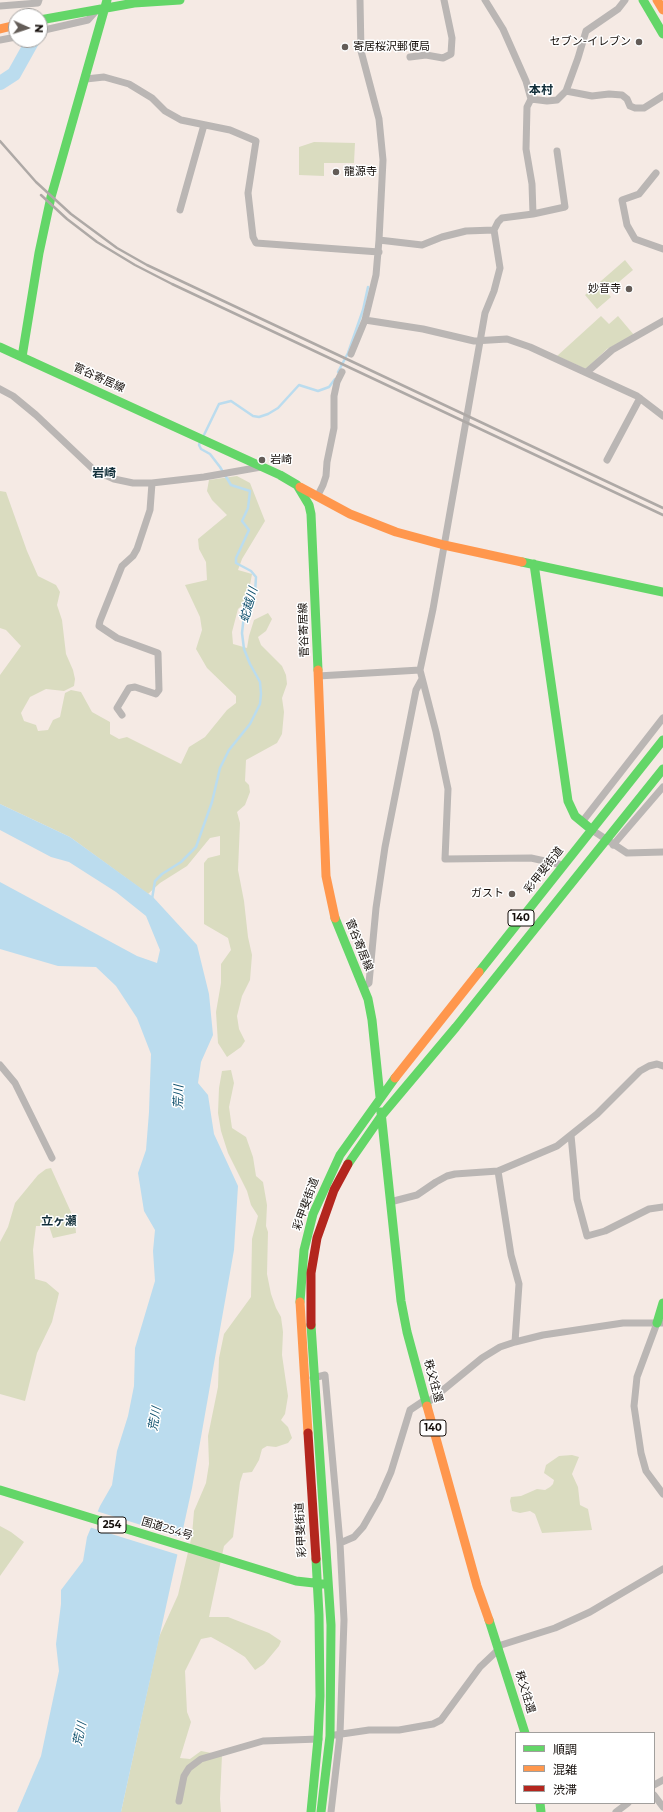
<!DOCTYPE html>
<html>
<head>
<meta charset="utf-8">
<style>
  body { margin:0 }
  #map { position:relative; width:663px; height:1812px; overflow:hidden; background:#f5eae4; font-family:Montserrat,"Noto Sans JP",sans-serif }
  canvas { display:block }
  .legend { position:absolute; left:515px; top:1732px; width:140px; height:72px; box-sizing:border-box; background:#fff; border:1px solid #a19f9d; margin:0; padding:5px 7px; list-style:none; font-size:12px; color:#150f0b }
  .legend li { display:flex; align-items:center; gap:8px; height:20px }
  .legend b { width:20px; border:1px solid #a19f9d }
  .north { position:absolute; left:8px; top:8px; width:40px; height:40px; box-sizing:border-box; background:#fff; border:1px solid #a19f9d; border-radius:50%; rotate:93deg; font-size:11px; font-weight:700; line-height:16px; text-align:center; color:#150f0b }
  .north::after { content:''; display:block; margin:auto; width:14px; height:18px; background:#635c57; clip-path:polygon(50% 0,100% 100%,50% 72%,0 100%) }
</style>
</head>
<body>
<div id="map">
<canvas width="663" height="1812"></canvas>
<ul class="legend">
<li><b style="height:5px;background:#63d668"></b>順調</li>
<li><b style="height:5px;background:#ff974d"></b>混雑</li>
<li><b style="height:5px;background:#b3261e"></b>渋滞</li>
</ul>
<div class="north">N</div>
</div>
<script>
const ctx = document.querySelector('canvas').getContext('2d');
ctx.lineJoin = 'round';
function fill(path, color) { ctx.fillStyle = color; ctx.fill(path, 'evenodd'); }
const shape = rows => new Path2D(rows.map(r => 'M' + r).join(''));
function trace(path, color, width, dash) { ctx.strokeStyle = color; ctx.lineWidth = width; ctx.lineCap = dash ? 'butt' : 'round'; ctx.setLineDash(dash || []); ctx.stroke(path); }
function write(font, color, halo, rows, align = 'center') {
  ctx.font = font + ' Montserrat,"Noto Sans JP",sans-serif'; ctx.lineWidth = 3; ctx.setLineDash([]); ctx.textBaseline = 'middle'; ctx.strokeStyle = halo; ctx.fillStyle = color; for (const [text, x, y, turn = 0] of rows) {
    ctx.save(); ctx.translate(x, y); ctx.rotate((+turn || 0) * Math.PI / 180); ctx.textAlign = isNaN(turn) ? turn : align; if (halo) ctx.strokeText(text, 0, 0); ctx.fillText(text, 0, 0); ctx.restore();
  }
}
const green = shape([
  [314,142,355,143,354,163,324,163,324,176,299,175,299,147],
  [625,260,633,270,607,292,611,297,597,309,585,295],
  [601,316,609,324,618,316,634,335,607,349,586,369,557,356],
  [237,476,250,483,265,521,242,559,238,570,252,574,247,601,238,609,232,632,233,644,247,648,249,636,254,620,268,613,272,619,266,631,258,637,261,645,282,666,286,675,287,684,282,698,284,712,282,734,277,743,246,760,245,781,249,785,250,792,245,805,237,812,240,823,238,870,244,901,248,937,252,955,250,980,242,996,237,1016,239,1029,245,1041,241,1047,227,1057,218,1043,216,1012,221,983,221,964,231,950,228,938,204,924,204,863,208,858,220,855,220,836,210,838,187,866,160,883,148,894,70,837,0,804,0,675,21,646,6,630,0,628,0,491,6,492,27,551,38,576,56,585,60,592,57,605,62,620,66,654,73,670,75,679,74,686,64,691,46,689,30,697,21,713,24,721,36,725,38,731,48,730,53,720,60,717,65,693,71,690,81,692,92,712,110,722,110,734,119,739,127,737,181,764,189,747,205,737,227,710,236,703,236,696,207,668,196,649,202,630,200,617,185,585,207,580,206,562,199,549,198,539,227,515,212,500,207,491,209,480],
  [231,1070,234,1083,229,1107,232,1128,246,1137,253,1157,256,1176,263,1182,267,1205,266,1226,268,1232,267,1274,271,1294,276,1308,281,1317,283,1332,282,1355,288,1396,285,1414,281,1420,288,1427,292,1438,288,1443,276,1447,267,1446,262,1449,259,1460,252,1472,243,1473,240,1482,233,1537,224,1546,209,1617,228,1617,269,1633,281,1641,279,1646,264,1664,255,1670,245,1657,229,1647,211,1637,201,1639,185,1671,187,1712,191,1722,180,1758,190,1759,201,1751,222,1755,220,1799,221,1812,121,1812,159,1637,178,1595,192,1535,194,1511,206,1483,209,1464,208,1436,218,1387,219,1358,224,1334,251,1297,252,1239,258,1216,251,1205,247,1191,228,1153,221,1131,218,1113,219,1088,222,1071],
  [51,1168,75,1221,76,1233,53,1238,49,1226,36,1226,33,1250,35,1279,46,1282,59,1293,52,1322,37,1353,25,1401,0,1394,0,1242,8,1227,15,1203,38,1175,46,1169],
  [572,1455,579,1457,572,1474,578,1487,580,1505,588,1509,592,1530,542,1533,535,1514,530,1511,520,1513,512,1511,510,1501,511,1497,521,1496,537,1489,545,1490,550,1487,553,1484,554,1480,544,1473,546,1465,559,1456],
  [0,1526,11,1532,24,1542,0,1576]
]);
const water = shape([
  [0,804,70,837,153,897,197,945,209,994,213,1035,201,1062,198,1083,208,1095,214,1134,238,1186,234,1250,192,1488,121,1812,17,1812,41,1756,59,1671,56,1644,61,1604,61,1590,83,1561,87,1537,100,1506,112,1485,117,1451,128,1416,134,1386,135,1348,155,1281,153,1251,155,1230,144,1211,138,1173,146,1150,149,1112,151,1054,137,1018,116,986,96,967,58,966,0,949,0,882,137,956,157,963,160,950,146,916,116,892,69,862,51,857,0,830]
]);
const pier = shape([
  [96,1511,183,1538,179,1555,89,1527]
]);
const stream = shape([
  [338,372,348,353,363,310,368,287],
  [203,437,219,404,231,401,253,416,259,417,268,414,278,408,299,385,318,391,329,387,335,379],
  [152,899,155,881,162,874,181,862,196,847,212,802,220,768,229,750,250,724,260,704,261,694,260,682,250,664,244,649,242,633,244,615,255,593,256,577,251,571,236,563,236,558,249,530,242,521,248,508,250,491,231,485,220,467,210,454,201,449,199,445,200,442]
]);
const river = shape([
  [0,83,14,74,33,40]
]);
const street = shape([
  [485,0,503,29,526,81,531,99],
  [0,6,38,3,39,0],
  [40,31,88,20,97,10],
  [0,40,16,37],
  [410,57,426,55,443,58,451,54,452,38,444,0],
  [86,79,104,77,129,84,152,98,165,111,181,120,230,130,256,141,248,193,253,237,256,243,379,252],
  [566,91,592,96,609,94,622,95,627,99,630,106,635,108,644,108,663,96],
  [656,173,639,194,622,200,627,225,635,239,663,249],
  [180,210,204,125],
  [533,214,565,207,557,151],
  [379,240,422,245,442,237,466,231,494,230],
  [365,320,423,329,474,341,507,339,530,347,637,396,663,416],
  [351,354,365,320,376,275,379,240,383,160,379,119,361,51,360,0],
  [587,372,612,350,663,321],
  [0,389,13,396,36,415,94,470,114,479,133,483,152,483,204,477,261,467],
  [607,460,640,398],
  [317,497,323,485,326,476,327,462,334,428,334,396,337,382,342,372],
  [318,676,420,670],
  [122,715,117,708,129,688,135,687,156,694,159,690,158,653,117,638,99,626,100,621,122,566,133,556,137,549,150,510,152,483],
  [582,822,663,718],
  [592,830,627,853,663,852],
  [613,845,663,787],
  [563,865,531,858,445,859,448,789,436,732,420,670,433,609,485,313,494,291,500,268,494,230,498,222,502,218,533,214,532,184,526,149,527,107,531,99,547,101,557,100,566,91,578,58,586,31,618,9,625,0],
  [363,987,369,983,376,908,385,847,416,690,422,679],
  [0,1065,15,1083,52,1158],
  [571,1135,577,1199,587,1236,605,1231,649,1209,663,1207],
  [498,1171,511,1255,519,1284,515,1342],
  [390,1202,417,1195,436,1182,447,1176,455,1174,498,1171,557,1146,597,1114,640,1071,649,1066,657,1064,663,1066],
  [657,1323,637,1377,634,1406,641,1453,646,1471,663,1494],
  [313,1378,325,1375,340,1543,344,1620,340,1734,331,1812],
  [426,1404,482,1358,500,1347,515,1342,543,1335,623,1323,663,1323],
  [340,1543,354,1537,363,1527,379,1499,391,1472,410,1410,425,1400],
  [498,1646,555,1628,590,1612,663,1569],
  [335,1735,369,1730,399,1730,433,1724,441,1720,480,1667,499,1649],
  [654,1785,663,1780],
  [654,1795,663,1807],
  [179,1801,184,1776,189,1768,201,1759,263,1741,319,1739],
  [616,1812,628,1803]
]);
const fast = shape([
  [643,0,663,34],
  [40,20,134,3,180,0],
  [0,347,280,475,297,485,309,505,311,514,318,670],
  [22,357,39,253,51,197,107,0],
  [522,562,663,592],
  [534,564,568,801,575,816,592,830],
  [335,918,368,999,372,1020,380,1097],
  [479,972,663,740],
  [381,1112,401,1301,407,1332,427,1406],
  [348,1164,382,1115,456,1027,663,769],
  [300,1302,304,1250,313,1214,340,1155,395,1078],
  [657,1323,663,1303],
  [311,1325,331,1625,330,1736,321,1812],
  [0,1490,296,1581,323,1584],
  [489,1620,525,1733],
  [540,1803,541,1812],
  [311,1812,318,1739,320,1696,319,1615,316,1559]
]);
const slow = shape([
  [657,0,663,10],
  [0,29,16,25],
  [300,487,350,514,396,532,444,545,522,562],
  [318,670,326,876,335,918],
  [395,1078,479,972],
  [300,1302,308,1433],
  [427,1406,477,1586,489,1620]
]);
const jam = shape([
  [311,1325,311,1273,317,1238,334,1190,348,1164],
  [308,1433,316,1559]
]);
const rail = shape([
  [0,141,36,182,71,214,117,248,147,265,663,508],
  [41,195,67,219,97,242,135,265,172,284,663,515]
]);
const markers = [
  [639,42,4,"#635c57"],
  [345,47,4,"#635c57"],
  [336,172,4,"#635c57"],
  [629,289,4,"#635c57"],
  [262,460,4,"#635c57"],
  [512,894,4,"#635c57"]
];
const shields = [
  [521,918,26],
  [433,1428,26],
  [112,1525,28]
];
const shieldNames = [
  ["140",521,918],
  ["140",433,1428],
  ["254",112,1525]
];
const poiNames = [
  ["セブン-イレブン",631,42],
  ["寄居桜沢郵便局",353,47,"left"],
  ["龍源寺",344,172,"left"],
  ["妙音寺",621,289],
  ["岩崎",270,460,"left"],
  ["ガスト",504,894]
];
const streetNames = [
  ["菅谷寄居線",99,378,24],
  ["菅谷寄居線",304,630,-92],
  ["彩甲斐街道",544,870,-52],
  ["菅谷寄居線",359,945,68],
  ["彩甲斐街道",306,1204,-70],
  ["秩父往還",433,1381,75],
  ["国道254号",167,1529,17],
  ["彩甲斐街道",301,1530,-93],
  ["秩父往還",525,1692,73]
];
const neighbourhoodNames = [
  ["本村",541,90],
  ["岩崎",104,473],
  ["立ヶ瀬",59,1221]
];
const waterNames = [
  ["蛇越川",249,605,-74],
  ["荒川",179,1097,-89],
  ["荒川",155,1419,-80],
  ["荒川",80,1734,-78]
];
fill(green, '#dadcc0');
fill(water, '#bbdcee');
fill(pier, '#f5eae4');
trace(stream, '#bbdcee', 2.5);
trace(river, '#bbdcee', 14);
trace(street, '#bab6b4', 7);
trace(fast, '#63d668', 9);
trace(slow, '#ff974d', 9);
trace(jam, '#b3261e', 9);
trace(rail, '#aea9a6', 2.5);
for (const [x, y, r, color] of markers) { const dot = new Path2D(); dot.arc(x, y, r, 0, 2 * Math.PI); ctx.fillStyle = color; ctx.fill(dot); trace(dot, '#fff', 1.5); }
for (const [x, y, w] of shields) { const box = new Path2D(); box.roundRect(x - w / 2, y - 8, w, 16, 3); ctx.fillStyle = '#fff'; ctx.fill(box); trace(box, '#150f0b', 1); }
write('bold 10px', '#150f0b', null, shieldNames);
write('11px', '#150f0b', '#fff', poiNames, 'right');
write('11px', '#150f0b', '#fff', streetNames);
write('bold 12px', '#112e39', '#fff', neighbourhoodNames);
write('italic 12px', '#0f506d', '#fff', waterNames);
</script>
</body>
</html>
